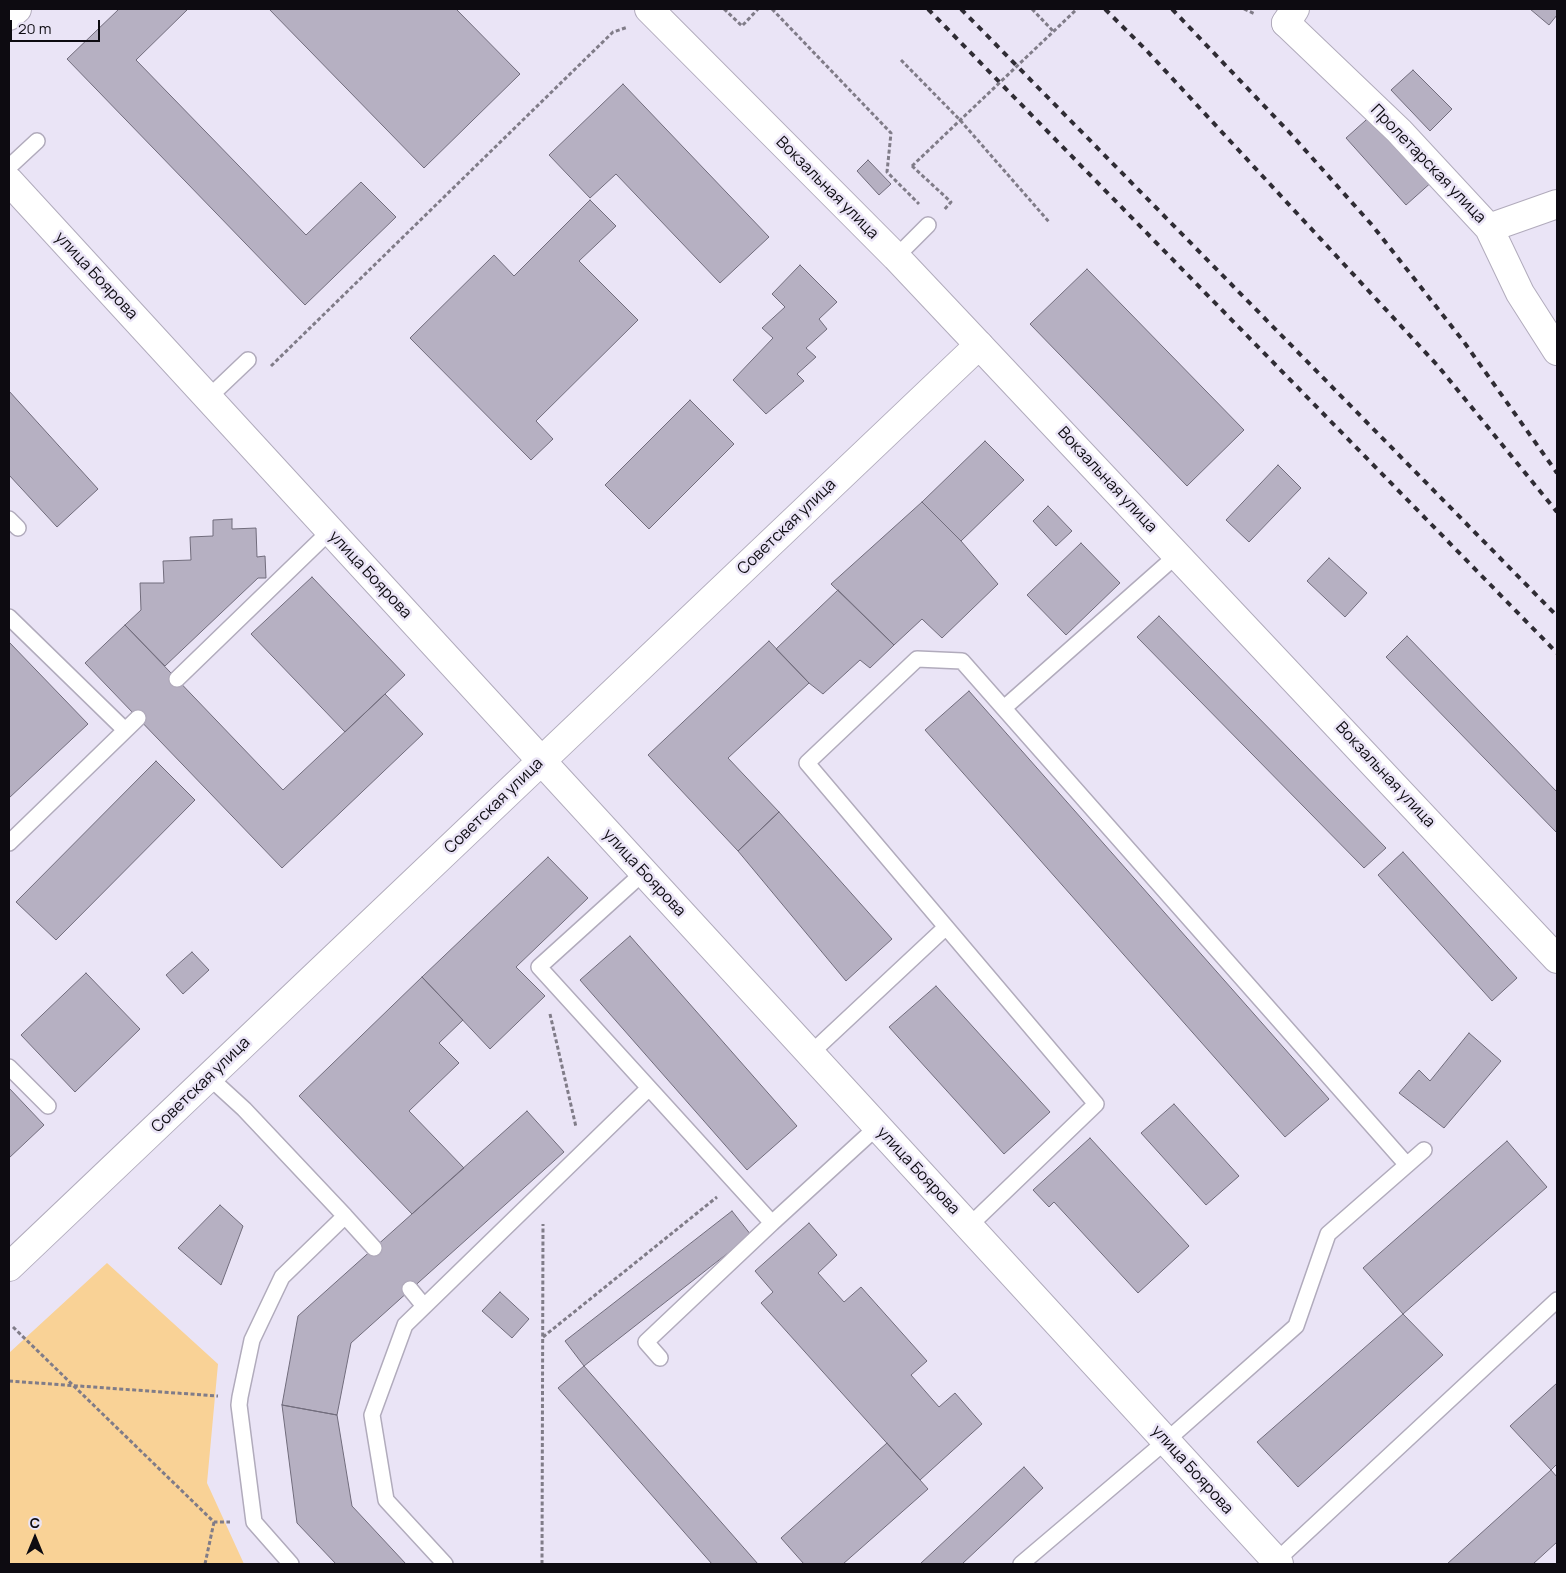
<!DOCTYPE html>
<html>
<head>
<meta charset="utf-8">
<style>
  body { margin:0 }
  #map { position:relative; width:1566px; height:1573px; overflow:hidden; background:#eae4f6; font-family:Manrope,sans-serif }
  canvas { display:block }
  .frame { position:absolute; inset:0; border:10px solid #0d0b11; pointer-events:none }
  .north { position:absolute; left:10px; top:1513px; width:50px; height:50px; -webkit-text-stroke:4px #eae4f6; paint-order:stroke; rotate:0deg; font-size:14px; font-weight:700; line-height:20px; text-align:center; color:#0d0b11 }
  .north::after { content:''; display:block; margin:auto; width:18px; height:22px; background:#0d0b11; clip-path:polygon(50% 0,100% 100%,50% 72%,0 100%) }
  .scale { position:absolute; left:10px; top:20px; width:90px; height:22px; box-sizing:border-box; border:2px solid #0d0b11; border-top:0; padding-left:6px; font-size:15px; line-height:18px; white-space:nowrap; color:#0d0b11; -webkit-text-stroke:4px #eae4f6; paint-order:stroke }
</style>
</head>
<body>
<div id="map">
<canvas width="1566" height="1573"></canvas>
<div class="frame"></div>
<div class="north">С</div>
<div class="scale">20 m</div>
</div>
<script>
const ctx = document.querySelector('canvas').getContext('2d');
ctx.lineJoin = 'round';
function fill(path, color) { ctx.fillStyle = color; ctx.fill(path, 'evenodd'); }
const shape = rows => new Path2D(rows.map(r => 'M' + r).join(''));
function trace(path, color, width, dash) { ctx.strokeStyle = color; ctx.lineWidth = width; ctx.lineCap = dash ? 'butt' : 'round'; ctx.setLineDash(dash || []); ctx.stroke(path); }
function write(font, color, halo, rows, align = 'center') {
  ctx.font = font + ' Manrope,sans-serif'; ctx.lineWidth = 5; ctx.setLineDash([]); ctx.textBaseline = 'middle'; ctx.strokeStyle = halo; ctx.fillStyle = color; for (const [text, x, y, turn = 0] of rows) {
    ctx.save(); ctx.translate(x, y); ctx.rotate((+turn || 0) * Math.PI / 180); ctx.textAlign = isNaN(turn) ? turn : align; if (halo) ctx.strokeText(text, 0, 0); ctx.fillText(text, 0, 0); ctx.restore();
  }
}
const green = shape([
  [107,1263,218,1364,207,1483,244,1564,9,1564,9,1353]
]);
const building = shape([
  [119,9,188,9,136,60,306,235,361,182,396,217,305,305,67,59,119,9],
  [269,9,456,9,520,74,424,168,269,9],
  [1530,9,1557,9,1557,15,1549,25,1530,9],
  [1413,70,1452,109,1430,131,1391,90,1413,70],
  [623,84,769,237,720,283,616,174,590,198,549,155,623,84],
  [1375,112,1434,180,1406,205,1346,138,1375,112],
  [868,160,891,184,879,195,857,171,868,160],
  [590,200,616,226,579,261,638,320,536,421,553,439,531,460,410,338,494,255,514,276,590,200],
  [800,265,837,302,819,319,827,329,806,348,816,357,797,374,804,381,766,414,733,380,773,338,762,328,785,307,772,294,800,265],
  [1087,269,1244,430,1187,486,1030,324,1087,269],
  [9,391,98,489,57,527,9,475,9,391],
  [690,400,734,444,649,529,605,485,690,400],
  [985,441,1024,480,961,541,922,502,985,441],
  [1278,465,1301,488,1249,542,1226,520,1278,465],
  [922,502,961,541,998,584,942,638,922,619,894,645,831,584,922,502],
  [1048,506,1072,531,1056,546,1033,521,1048,506],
  [232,519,232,529,256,528,257,557,265,556,266,578,258,578,165,666,125,625,141,610,140,583,164,583,163,561,191,560,190,537,213,536,213,520,232,519],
  [1081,543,1120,583,1066,635,1027,595,1081,543],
  [1329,558,1367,593,1345,617,1307,581,1329,558],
  [312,577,405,675,345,732,251,634,312,577],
  [838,590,894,645,870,668,860,660,823,694,809,683,776,649,838,590],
  [1159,616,1386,848,1364,868,1137,637,1159,616],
  [125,625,283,790,385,694,423,734,282,868,85,663,125,625],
  [1407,636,1557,792,1557,833,1386,657,1407,636],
  [769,641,809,683,728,758,779,812,738,851,648,755,769,641],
  [9,642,88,724,9,798,9,642],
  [969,691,1329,1099,1285,1137,925,730,969,691],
  [156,761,195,800,56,940,16,902,156,761],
  [779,812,892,939,846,981,738,851,779,812],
  [1403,852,1517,978,1492,1001,1378,875,1403,852],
  [548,857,588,898,516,967,545,996,490,1049,422,977,548,857],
  [630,936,797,1126,747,1170,580,980,630,936],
  [192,952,209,970,183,994,166,975,192,952],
  [86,973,140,1029,75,1092,21,1035,86,973],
  [422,977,463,1020,439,1043,459,1063,409,1111,464,1168,412,1214,299,1096,422,977],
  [936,986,1050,1112,1004,1154,889,1027,936,986],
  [1469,1033,1501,1061,1444,1128,1399,1093,1419,1070,1430,1081,1469,1033],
  [9,1088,44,1125,9,1158,9,1088],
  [1174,1104,1239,1176,1206,1205,1141,1133,1174,1104],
  [527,1111,564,1152,351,1343,337,1415,282,1405,298,1316,527,1111],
  [1090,1138,1189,1246,1138,1293,1054,1202,1049,1207,1033,1190,1090,1138],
  [1507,1141,1547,1187,1403,1314,1363,1268,1507,1141],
  [220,1205,243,1226,221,1285,178,1248,220,1205],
  [732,1211,751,1235,584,1366,565,1341,732,1211],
  [809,1223,837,1255,818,1273,844,1302,861,1287,927,1361,911,1375,939,1407,955,1393,982,1424,920,1480,761,1303,773,1292,755,1271,809,1223],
  [500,1292,529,1319,512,1338,482,1311,500,1292],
  [1403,1314,1443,1355,1298,1487,1257,1442,1403,1314],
  [584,1366,758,1564,712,1564,558,1388,584,1366],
  [1557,1383,1557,1464,1551,1470,1510,1426,1557,1383],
  [282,1405,337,1415,352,1506,406,1564,336,1564,297,1523,282,1405],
  [887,1443,928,1489,843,1564,804,1564,781,1538,887,1443],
  [1024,1467,1043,1488,962,1564,920,1564,1024,1467],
  [1551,1470,1557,1477,1557,1542,1533,1564,1447,1564,1551,1470]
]);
const path = shape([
  [724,9,742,26,758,9],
  [772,9,891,133,887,172,919,204],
  [1032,9,1053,31],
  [1244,9,1255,14],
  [901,60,960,120,1050,223],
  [912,166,951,202,944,210],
  [271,366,613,32,628,27],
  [550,1014,576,1127],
  [13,1327,214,1522,230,1522],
  [543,1337,717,1197],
  [9,1381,218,1396],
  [205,1564,214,1522],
  [542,1564,543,1224]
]);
const service = shape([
  [9,167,37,141],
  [896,257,928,225],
  [208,398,248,360],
  [9,519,18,528],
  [9,617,125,730],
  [177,679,330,531],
  [1004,708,1177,555],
  [9,843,138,718],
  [643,873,539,967,772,1223,877,1127],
  [810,1054,946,927],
  [9,1067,48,1106],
  [209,1077,244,1109,345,1216,282,1277,252,1340,240,1397,239,1405,254,1522,291,1564],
  [345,1216,374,1248],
  [969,1226,1096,1104,807,763,917,659,962,661,1407,1165],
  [410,1289,424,1306],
  [660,1358,646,1342,772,1223],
  [1276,1561,1557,1300],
  [445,1564,386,1500,372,1415,405,1325,649,1088],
  [1021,1564,1166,1441,1296,1326,1328,1234,1424,1150]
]);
const minor = shape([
  [649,9,896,257,979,345],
  [9,16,17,9],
  [1286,23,1399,131,1489,228,1520,293,1557,351],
  [9,181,1279,1564],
  [1489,228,1557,204]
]);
const tertiary = shape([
  [1286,23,1295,9],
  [9,1267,979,345,1557,959]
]);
const rail = shape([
  [928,9,1557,653],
  [961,9,1557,616],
  [1105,9,1147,51,1438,366,1557,512],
  [1172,9,1290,133,1372,225,1464,342,1557,473]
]);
const pathBridge = shape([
  [912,166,1077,9]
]);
const streetNames = [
  ["Пролетарская улица",1428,164,46],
  ["Вокзальная улица",827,188,45],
  ["улица Боярова",96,276,47],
  ["Вокзальная улица",1107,480,47],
  ["Советская улица",787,527,-44],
  ["улица Боярова",370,575,47],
  ["Вокзальная улица",1385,775,47],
  ["Советская улица",494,806,-44],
  ["улица Боярова",644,873,47],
  ["Советская улица",201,1085,-44],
  ["улица Боярова",918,1171,47],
  ["улица Боярова",1192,1470,48]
];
fill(green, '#f9d296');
fill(building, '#b6b0c2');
trace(building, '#716c7c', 1);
trace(service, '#b1abbc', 18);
trace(minor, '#b1abbc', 30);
trace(tertiary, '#b1abbc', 30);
trace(path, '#807c88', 3, [4, 2.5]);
trace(service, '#fff', 15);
trace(minor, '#fff', 28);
trace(tertiary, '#fff', 28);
trace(rail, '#2f2c34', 4, [6, 6]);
trace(pathBridge, '#807c88', 3, [4, 2.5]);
write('16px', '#0d0b11', '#eae4f6', streetNames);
</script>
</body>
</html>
